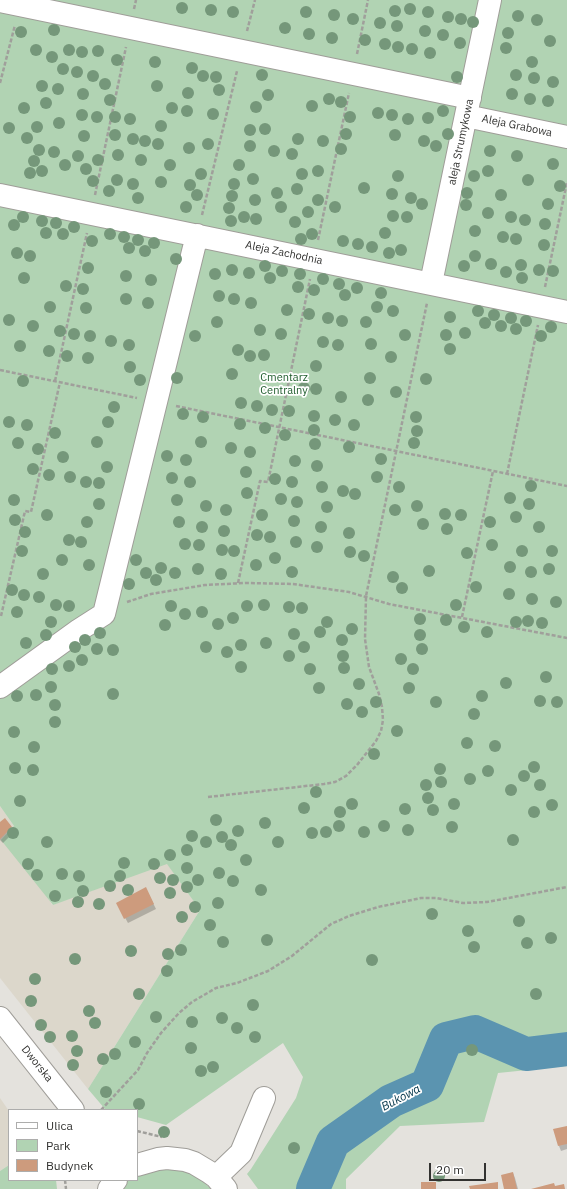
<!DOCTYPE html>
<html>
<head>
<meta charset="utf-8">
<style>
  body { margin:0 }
  #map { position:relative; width:567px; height:1189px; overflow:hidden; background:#e4e2dd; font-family:"IBM Plex Sans",sans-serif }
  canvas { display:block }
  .legend { position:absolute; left:8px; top:1109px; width:130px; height:72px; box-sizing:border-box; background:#fff; border:1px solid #adadac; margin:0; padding:5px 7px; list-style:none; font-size:12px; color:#323230 }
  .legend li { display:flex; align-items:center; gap:8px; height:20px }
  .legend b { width:20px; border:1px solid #adadac }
  .scale { position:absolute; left:429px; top:1163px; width:57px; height:18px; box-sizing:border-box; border:2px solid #323230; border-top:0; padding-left:5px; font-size:12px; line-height:14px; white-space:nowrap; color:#323230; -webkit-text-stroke:3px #fff; paint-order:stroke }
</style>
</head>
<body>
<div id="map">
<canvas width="567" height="1189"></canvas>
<ul class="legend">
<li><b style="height:5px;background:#fff"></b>Ulica</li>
<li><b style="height:11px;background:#b1d3b3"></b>Park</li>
<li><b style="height:11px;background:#cd9b7d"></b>Budynek</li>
</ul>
<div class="scale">20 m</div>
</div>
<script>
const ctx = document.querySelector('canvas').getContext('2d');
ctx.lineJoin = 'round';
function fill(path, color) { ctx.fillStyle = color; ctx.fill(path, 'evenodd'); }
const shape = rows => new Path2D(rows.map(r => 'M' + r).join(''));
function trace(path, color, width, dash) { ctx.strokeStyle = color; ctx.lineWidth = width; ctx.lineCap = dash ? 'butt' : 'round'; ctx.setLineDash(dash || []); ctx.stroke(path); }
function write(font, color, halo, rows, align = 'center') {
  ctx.font = font + ' "IBM Plex Sans",sans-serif'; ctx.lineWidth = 3.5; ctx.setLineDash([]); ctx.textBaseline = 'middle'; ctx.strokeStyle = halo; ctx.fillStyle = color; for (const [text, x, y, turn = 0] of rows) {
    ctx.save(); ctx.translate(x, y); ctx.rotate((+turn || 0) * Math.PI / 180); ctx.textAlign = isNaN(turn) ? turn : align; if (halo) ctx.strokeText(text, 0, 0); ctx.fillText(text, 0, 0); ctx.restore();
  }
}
const built = shape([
  [0,806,14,826,52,905,167,863,200,910,88,1089,0,978],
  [0,1098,9,1111,9,1165,0,1171]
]);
const green = shape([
  [0,0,567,0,567,1066,498,1073,484,1122,400,1126,346,1179,346,1189,258,1189,247,1174,251,1169,296,1098,303,1077,283,1043,166,1125,137,1117,137,1110,110,1110,105,1109,88,1089,200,910,167,864,53,905,1,840,14,826,0,806],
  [9,1165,9,1180,56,1180,57,1189,0,1189,0,1171],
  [173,1167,190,1173,198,1177,211,1189,118,1189,127,1180,137,1180,137,1174]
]);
const shadow = shape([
  [0,823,11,827,14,832,3,843,0,840],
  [148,893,156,909,128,923,117,903],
  [567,1127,567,1149,561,1151,559,1146,554,1130],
  [513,1173,515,1178,518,1189,505,1189]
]);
const river = shape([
  [313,1189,333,1142,391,1101,427,1085,446,1039,475,1032,526,1054,567,1049]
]);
const building = shape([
  [5,818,12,827,0,839,0,822],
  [146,887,154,904,124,919,116,903],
  [567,1126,567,1144,558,1146,553,1129],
  [513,1172,517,1189,504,1189,501,1175],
  [421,1182,436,1182,436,1189,421,1189],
  [498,1182,498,1189,470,1189,469,1186],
  [554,1183,555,1186,564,1184,565,1189,531,1189]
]);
const path = shape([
  [134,9,136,0],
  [247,31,255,0],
  [357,54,368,0],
  [0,83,15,25],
  [95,195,126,47],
  [202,215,237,71],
  [318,240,349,93],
  [545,287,567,182],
  [0,370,137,398],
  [55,381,87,233],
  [176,406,567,486],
  [507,474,538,325],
  [238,583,260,481,268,482,310,279],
  [127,602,151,594,205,585,245,583,293,584,349,592,389,604,567,638],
  [1,616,25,511,31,512,60,382],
  [462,617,493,471],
  [208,797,324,784,335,782,346,776,357,765,376,741,381,731,383,720,382,707,379,694,369,667,365,639,366,596,427,303],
  [101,1110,138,1070,147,1053,161,1033,179,1013,192,1002,216,988,237,983,268,971,292,956,331,924,349,916,378,907,421,898,436,898,463,903,487,902,567,887],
  [137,1131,162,1137],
  [65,1180,66,1189]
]);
const minor = shape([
  [0,1,470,98],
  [466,116,567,137],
  [0,195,567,312],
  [431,283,490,0],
  [0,687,79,630,104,614,197,235],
  [0,1018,73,1110],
  [137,1165,158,1159,167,1158,185,1160,194,1163,209,1172,216,1177,226,1189],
  [216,1177,241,1153,264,1098],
  [109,1189,116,1180]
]);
const trees = [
  [182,8],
  [410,9],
  [211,10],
  [395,11],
  [233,12],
  [306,12],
  [428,12],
  [334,15],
  [518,16],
  [448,17],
  [353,19],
  [461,19],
  [537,20],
  [473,22],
  [380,23],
  [397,26],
  [285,28],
  [54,30],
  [425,31],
  [21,32],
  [508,33],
  [309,34],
  [443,35],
  [332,38],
  [365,40],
  [550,41],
  [460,43],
  [385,44],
  [398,47],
  [506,48],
  [412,49],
  [36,50],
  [69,50],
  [98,51],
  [82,52],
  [430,53],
  [52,57],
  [117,60],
  [155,62],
  [532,62],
  [192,68],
  [63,69],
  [77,72],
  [262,75],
  [516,75],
  [93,76],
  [203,76],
  [216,77],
  [457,77],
  [534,78],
  [553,82],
  [105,84],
  [42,86],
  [157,86],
  [58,89],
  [219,90],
  [188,93],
  [83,94],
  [512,94],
  [268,95],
  [329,99],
  [530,99],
  [110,100],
  [548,101],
  [341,102],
  [46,103],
  [312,106],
  [256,107],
  [24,108],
  [172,108],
  [187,111],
  [443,111],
  [378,113],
  [213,114],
  [82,115],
  [392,115],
  [97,117],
  [115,117],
  [350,117],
  [428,118],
  [130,119],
  [408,119],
  [59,123],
  [161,126],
  [37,127],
  [9,128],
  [265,129],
  [250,130],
  [346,134],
  [448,134],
  [115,135],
  [395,135],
  [84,136],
  [27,138],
  [133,139],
  [298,139],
  [145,141],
  [323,141],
  [424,141],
  [158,144],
  [208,144],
  [250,146],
  [436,146],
  [189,148],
  [341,149],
  [39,150],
  [274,151],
  [490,151],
  [54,152],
  [292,154],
  [118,155],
  [78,156],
  [517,156],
  [98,160],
  [141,160],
  [34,161],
  [553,164],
  [65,165],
  [170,165],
  [239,165],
  [86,169],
  [42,171],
  [318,171],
  [488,171],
  [30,173],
  [201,174],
  [302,174],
  [398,176],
  [474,176],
  [253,179],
  [117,180],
  [528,180],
  [93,181],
  [161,182],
  [133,184],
  [234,184],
  [190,185],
  [560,186],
  [364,188],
  [297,189],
  [109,191],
  [277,193],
  [467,193],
  [392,194],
  [197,195],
  [501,195],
  [232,196],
  [138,198],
  [411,198],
  [255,200],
  [318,200],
  [422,204],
  [548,204],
  [466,205],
  [186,207],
  [281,207],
  [335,207],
  [229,208],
  [308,212],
  [488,213],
  [393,216],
  [23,217],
  [244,217],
  [407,217],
  [511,217],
  [256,219],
  [525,220],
  [42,221],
  [231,221],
  [295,222],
  [56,223],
  [545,224],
  [14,225],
  [74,227],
  [475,231],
  [46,233],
  [385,233],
  [63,234],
  [110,234],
  [312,234],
  [124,237],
  [503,237],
  [301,239],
  [516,239],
  [138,240],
  [92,241],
  [343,241],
  [154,243],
  [358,244],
  [544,245],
  [372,247],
  [129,248],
  [401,250],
  [145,251],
  [17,253],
  [389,253],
  [30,256],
  [475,256],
  [176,259],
  [491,264],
  [521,265],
  [265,266],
  [464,266],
  [88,268],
  [232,270],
  [539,270],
  [282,271],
  [553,271],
  [506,272],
  [249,273],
  [215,274],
  [300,274],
  [126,276],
  [24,278],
  [270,278],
  [522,278],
  [323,279],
  [151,280],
  [339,284],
  [66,286],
  [298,287],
  [357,288],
  [83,289],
  [314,290],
  [381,293],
  [345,295],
  [219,296],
  [126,299],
  [234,299],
  [148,303],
  [251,303],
  [50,307],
  [377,307],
  [86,308],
  [287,310],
  [393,311],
  [478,311],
  [309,314],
  [494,315],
  [450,317],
  [328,318],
  [511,318],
  [9,320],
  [342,321],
  [526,321],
  [217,322],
  [366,322],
  [485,323],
  [33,326],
  [501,326],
  [551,327],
  [516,329],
  [260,330],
  [60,331],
  [465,333],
  [74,334],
  [281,334],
  [405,335],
  [446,335],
  [90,336],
  [195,336],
  [541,336],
  [111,341],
  [323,342],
  [371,344],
  [129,345],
  [338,345],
  [20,346],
  [450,349],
  [238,350],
  [49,351],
  [264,355],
  [67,356],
  [250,356],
  [391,357],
  [88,358],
  [316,366],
  [130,367],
  [232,374],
  [177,378],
  [370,378],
  [426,379],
  [140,380],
  [23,381],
  [304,388],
  [316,389],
  [396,392],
  [341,397],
  [368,400],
  [241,403],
  [257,406],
  [114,407],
  [272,410],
  [289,411],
  [183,414],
  [314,416],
  [203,417],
  [416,417],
  [335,420],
  [9,422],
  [108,422],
  [240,424],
  [27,425],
  [354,425],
  [265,428],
  [314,430],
  [417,431],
  [55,433],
  [285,435],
  [97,442],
  [201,442],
  [18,443],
  [414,443],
  [315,444],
  [349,447],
  [231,448],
  [38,449],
  [250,452],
  [167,456],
  [63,457],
  [381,459],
  [186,460],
  [295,461],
  [317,466],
  [107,467],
  [33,469],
  [246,472],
  [49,475],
  [70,477],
  [377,477],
  [172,478],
  [275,479],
  [86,482],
  [190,482],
  [292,482],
  [99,483],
  [531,486],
  [322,487],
  [399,487],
  [343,491],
  [247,493],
  [355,494],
  [510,498],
  [281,499],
  [14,500],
  [177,500],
  [297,502],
  [99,504],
  [529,504],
  [206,506],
  [417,506],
  [327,507],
  [226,510],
  [395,510],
  [445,514],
  [47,515],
  [262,515],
  [461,515],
  [516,517],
  [15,520],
  [294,521],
  [87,522],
  [179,522],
  [490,522],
  [423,524],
  [202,527],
  [321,527],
  [539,527],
  [447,529],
  [224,531],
  [25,532],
  [349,533],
  [257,535],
  [270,537],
  [69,540],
  [81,542],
  [296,542],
  [185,544],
  [199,545],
  [492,545],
  [317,547],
  [222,550],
  [22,551],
  [234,551],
  [522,551],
  [552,551],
  [350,552],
  [467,553],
  [364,556],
  [275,558],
  [62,560],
  [136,560],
  [89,565],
  [256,565],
  [510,567],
  [161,568],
  [198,569],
  [549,569],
  [429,571],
  [292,572],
  [531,572],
  [146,573],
  [175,573],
  [43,574],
  [221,574],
  [393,577],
  [156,580],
  [129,584],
  [476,587],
  [402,588],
  [12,590],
  [509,594],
  [24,595],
  [39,597],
  [532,599],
  [556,602],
  [56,605],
  [264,605],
  [456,605],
  [69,606],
  [171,606],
  [247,606],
  [289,607],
  [302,608],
  [17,612],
  [202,612],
  [185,614],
  [233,618],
  [420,619],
  [446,620],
  [528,621],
  [51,622],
  [327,622],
  [516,622],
  [542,623],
  [218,624],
  [165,625],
  [464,627],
  [352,629],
  [320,632],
  [487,632],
  [100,633],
  [294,634],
  [46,635],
  [420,635],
  [85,640],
  [342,640],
  [26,643],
  [266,643],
  [241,645],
  [75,647],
  [206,647],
  [304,647],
  [97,649],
  [422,649],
  [113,650],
  [227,652],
  [289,656],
  [343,656],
  [401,659],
  [82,660],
  [69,666],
  [241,667],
  [344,668],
  [52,669],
  [310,669],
  [413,669],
  [546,677],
  [506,683],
  [359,684],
  [51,687],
  [319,688],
  [409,688],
  [113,694],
  [36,695],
  [17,696],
  [482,696],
  [540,701],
  [376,702],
  [436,702],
  [557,702],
  [347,704],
  [55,705],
  [362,712],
  [474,714],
  [55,722],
  [397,731],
  [14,732],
  [467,743],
  [495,746],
  [34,747],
  [374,754],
  [534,767],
  [15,768],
  [440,769],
  [33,770],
  [488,771],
  [524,776],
  [470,779],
  [441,782],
  [426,785],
  [540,785],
  [511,790],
  [316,792],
  [428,798],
  [20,801],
  [352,804],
  [454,804],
  [552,805],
  [304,808],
  [405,809],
  [433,810],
  [340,812],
  [534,812],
  [216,820],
  [265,823],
  [339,826],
  [384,826],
  [452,827],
  [408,830],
  [238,831],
  [326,832],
  [364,832],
  [13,833],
  [312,833],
  [192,836],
  [222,837],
  [513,840],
  [47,842],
  [206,842],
  [278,842],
  [231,845],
  [187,850],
  [170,855],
  [246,860],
  [124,863],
  [28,864],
  [154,864],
  [187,868],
  [219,873],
  [62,874],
  [37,875],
  [79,876],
  [120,876],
  [160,878],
  [173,880],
  [198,880],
  [233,881],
  [110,886],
  [187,887],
  [128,890],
  [261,890],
  [83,891],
  [170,893],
  [55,896],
  [78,902],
  [218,903],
  [99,904],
  [195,907],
  [432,914],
  [182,917],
  [519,921],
  [210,925],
  [468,931],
  [551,938],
  [267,940],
  [223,942],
  [527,943],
  [474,947],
  [181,950],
  [131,951],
  [168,954],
  [75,959],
  [372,960],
  [167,971],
  [35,979],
  [139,994],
  [536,994],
  [31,1001],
  [253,1005],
  [89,1011],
  [156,1017],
  [222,1018],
  [192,1022],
  [95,1023],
  [41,1025],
  [237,1028],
  [72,1036],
  [50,1037],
  [255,1037],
  [135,1042],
  [191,1048],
  [472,1050],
  [77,1051],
  [115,1054],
  [103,1059],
  [73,1065],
  [213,1067],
  [201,1071],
  [106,1092],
  [139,1104],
  [164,1132],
  [294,1148],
  [439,1176]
];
const streetNames = [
  ["Aleja Grabowa",517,126,12],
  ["aleja Strumykowa",461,142,-78],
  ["Aleja Zachodnia",284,253,12],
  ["Dworska",37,1064,51]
];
const parkNames = [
  ["Cmentarz",284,378],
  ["Centralny",284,391]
];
const waterNames = [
  ["Bukowa",401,1098,-28]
];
fill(built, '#dcd7cb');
fill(green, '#b1d3b3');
fill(shadow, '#0003');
trace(river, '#5b94b0', 34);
fill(building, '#cd9b7d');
trace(minor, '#9f9d98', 24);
trace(path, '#a09f9b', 2.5, [4, 2]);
trace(minor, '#fff', 22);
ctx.fillStyle = '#75977a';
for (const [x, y] of trees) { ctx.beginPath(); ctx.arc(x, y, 6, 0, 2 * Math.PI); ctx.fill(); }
write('11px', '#323230', '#fff', streetNames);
write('11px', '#1b5a29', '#fff', parkNames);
write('italic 12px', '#003348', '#fff', waterNames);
</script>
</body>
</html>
